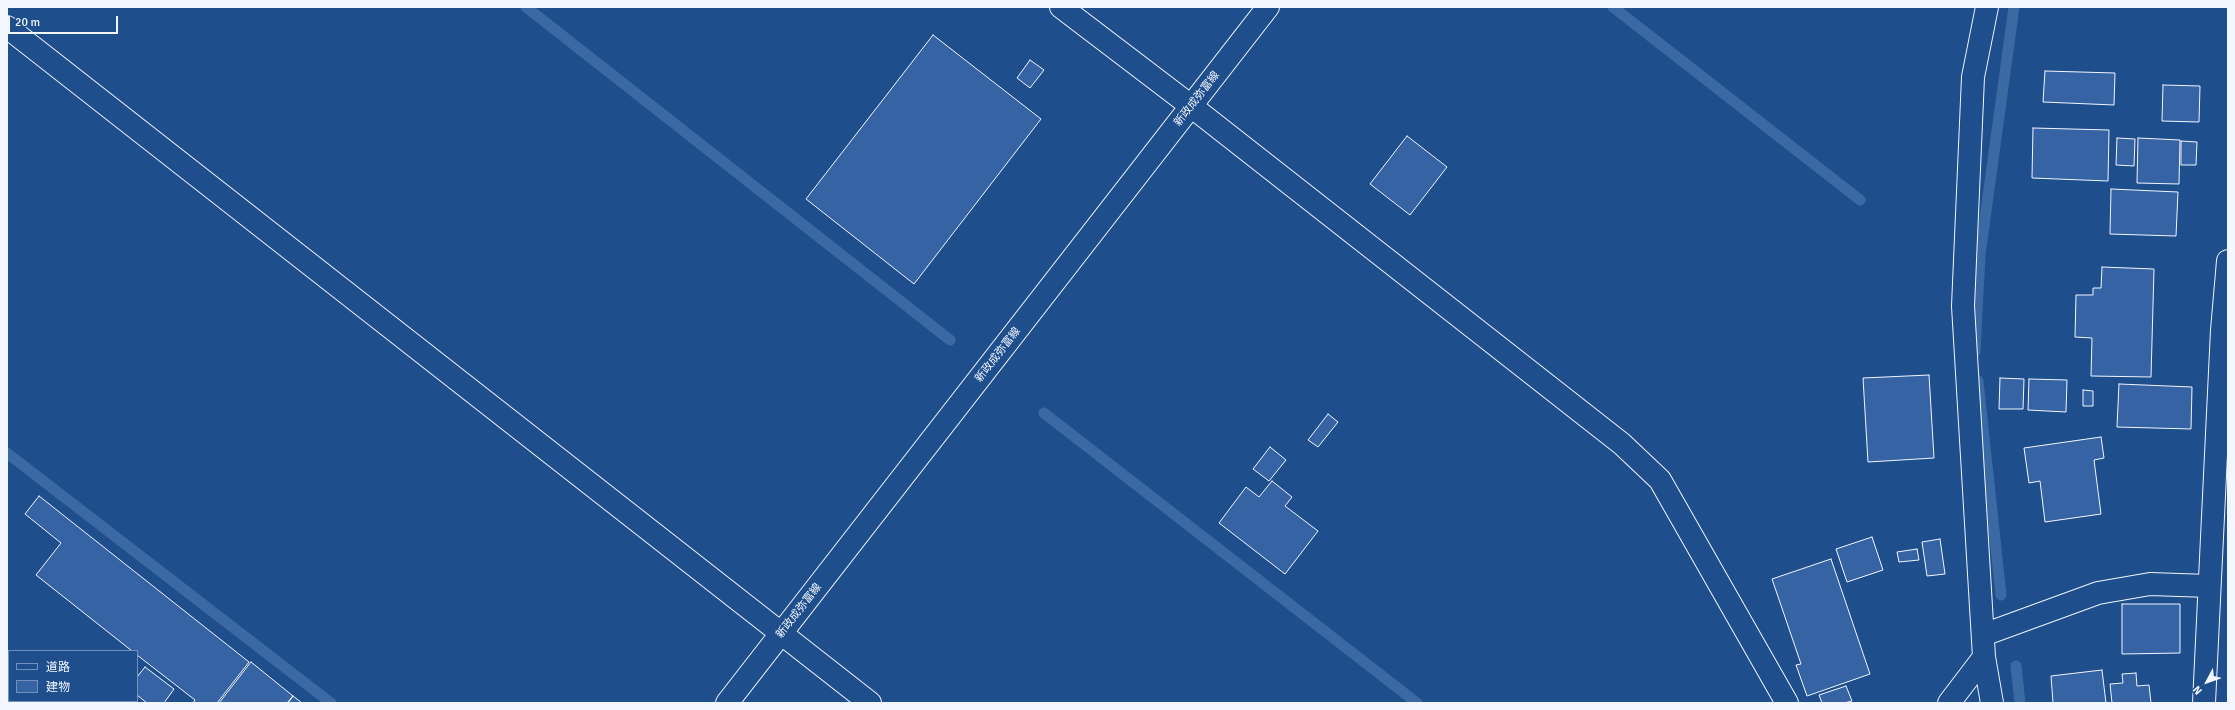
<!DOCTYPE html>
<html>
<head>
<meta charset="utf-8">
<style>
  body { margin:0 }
  #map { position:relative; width:2235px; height:710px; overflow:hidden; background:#1f4e8c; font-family:Signika,"Noto Sans JP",sans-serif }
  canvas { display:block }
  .frame { position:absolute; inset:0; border:8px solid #f2f6ff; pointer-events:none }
  .legend { position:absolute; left:8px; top:650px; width:130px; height:52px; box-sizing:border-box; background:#1f4e8c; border:1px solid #7391ba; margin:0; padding:5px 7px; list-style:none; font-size:12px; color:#f2f6ff }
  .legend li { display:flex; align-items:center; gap:8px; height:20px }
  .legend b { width:20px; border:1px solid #7391ba }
  .north { position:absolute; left:2187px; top:662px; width:40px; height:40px; -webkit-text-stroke:3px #1f4e8c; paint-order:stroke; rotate:229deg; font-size:11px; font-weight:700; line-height:16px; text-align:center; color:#f2f6ff }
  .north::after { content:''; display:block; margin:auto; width:14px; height:18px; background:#f2f6ff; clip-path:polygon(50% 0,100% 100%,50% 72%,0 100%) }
  .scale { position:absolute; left:8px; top:16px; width:110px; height:18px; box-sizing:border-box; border:2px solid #f2f6ff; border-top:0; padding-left:5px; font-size:12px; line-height:14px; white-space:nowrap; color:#f2f6ff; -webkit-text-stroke:3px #1f4e8c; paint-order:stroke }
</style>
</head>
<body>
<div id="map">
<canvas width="2235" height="710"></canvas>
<div class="frame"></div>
<ul class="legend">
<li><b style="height:5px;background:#1f4e8c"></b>道路</li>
<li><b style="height:11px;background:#3563a3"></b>建物</li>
</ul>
<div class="north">N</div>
<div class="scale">20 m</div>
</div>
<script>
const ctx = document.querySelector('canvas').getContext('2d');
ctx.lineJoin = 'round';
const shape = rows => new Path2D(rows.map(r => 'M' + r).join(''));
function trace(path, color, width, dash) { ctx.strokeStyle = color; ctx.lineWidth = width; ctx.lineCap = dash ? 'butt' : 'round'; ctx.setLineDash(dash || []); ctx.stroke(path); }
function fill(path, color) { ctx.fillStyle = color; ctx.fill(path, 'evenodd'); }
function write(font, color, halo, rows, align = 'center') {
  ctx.font = font + ' Signika,"Noto Sans JP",sans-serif'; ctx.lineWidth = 3; ctx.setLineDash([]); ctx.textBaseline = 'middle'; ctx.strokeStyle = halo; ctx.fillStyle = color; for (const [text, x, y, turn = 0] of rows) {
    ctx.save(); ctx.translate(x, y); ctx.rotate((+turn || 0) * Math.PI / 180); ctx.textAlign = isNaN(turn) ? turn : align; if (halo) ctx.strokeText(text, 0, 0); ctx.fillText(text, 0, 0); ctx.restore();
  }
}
const stream = shape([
  [526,7,950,340],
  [1613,7,1860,200],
  [1975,352,1980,255,2014,7],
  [1978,381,2001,595],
  [1044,413,1417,703],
  [7,453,331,703],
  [2016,666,2020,703]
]);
const building = shape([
  [933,35,1041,119,914,284,806,199,933,35],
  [1030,60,1044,70,1030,88,1017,78,1030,60],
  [2045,71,2115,73,2114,105,2043,102,2045,71],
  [2163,85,2200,86,2199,122,2162,121,2163,85],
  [2033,128,2109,130,2108,181,2032,178,2033,128],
  [1407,136,1447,167,1410,215,1370,184,1407,136],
  [2117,138,2135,139,2134,166,2116,165,2117,138],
  [2138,138,2180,140,2179,184,2137,183,2138,138],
  [2181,141,2197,142,2196,165,2181,165,2181,141],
  [2111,189,2178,192,2176,236,2110,234,2111,189],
  [2102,267,2154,269,2151,377,2091,376,2092,338,2075,337,2076,295,2093,295,2093,288,2101,288,2102,267],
  [1929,375,1934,458,1868,462,1863,378,1929,375],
  [2000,378,2024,379,2023,409,1999,409,2000,378],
  [2029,379,2067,380,2066,412,2028,410,2029,379],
  [2119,384,2192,387,2191,429,2117,427,2119,384],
  [2083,390,2093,391,2093,406,2083,406,2083,390],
  [1328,414,1338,422,1318,447,1308,440,1328,414],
  [2101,437,2104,458,2094,460,2101,514,2045,522,2040,481,2029,483,2024,448,2101,437],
  [1270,447,1286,460,1269,481,1253,469,1270,447],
  [1272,481,1292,497,1285,506,1318,531,1285,574,1219,523,1246,487,1259,497,1272,481],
  [39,496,249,662,217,703,193,703,195,700,137,655,137,651,132,651,36,575,61,543,25,514,39,496],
  [1872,537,1883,570,1847,582,1836,549,1872,537],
  [1940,539,1945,574,1927,576,1922,542,1940,539],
  [1917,549,1919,560,1899,562,1897,552,1917,549],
  [1831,559,1870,674,1807,696,1796,665,1801,664,1772,579,1831,559],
  [2122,604,2180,604,2180,653,2122,654,2122,604],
  [251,662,293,696,287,703,219,703,251,662],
  [145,667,174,689,164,703,147,703,137,695,137,677,145,667],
  [2102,670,2106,703,2053,703,2051,676,2102,670],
  [2136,673,2137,686,2149,685,2151,703,2112,703,2110,684,2123,683,2122,674,2136,673],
  [1846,686,1852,701,1844,703,1822,703,1819,695,1846,686],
  [293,696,302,703,288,703,293,696]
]);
const street = shape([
  [1987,7,1973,77,1963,306,1984,657,1992,703],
  [7,27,870,703],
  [1191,106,1622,444,1660,480,1787,703],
  [1983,635,2098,593,2150,584,2209,586],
  [1949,703,1984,657]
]);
const secondary = shape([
  [1061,7,1191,106],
  [727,703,1268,7],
  [2204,703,2222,330,2228,261]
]);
const streetNames = [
  ["新政成弥富線",1197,99,-52],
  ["新政成弥富線",998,355,-52],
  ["新政成弥富線",799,611,-52]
];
trace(stream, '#3b69a3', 11);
fill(building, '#3563a3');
trace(building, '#f2f6ff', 1);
trace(street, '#f2f6ff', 24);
trace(secondary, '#f2f6ff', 24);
trace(street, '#1f4e8c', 22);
trace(secondary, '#1f4e8c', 22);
write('11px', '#f2f6ff', '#1f4e8c', streetNames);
</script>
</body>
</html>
